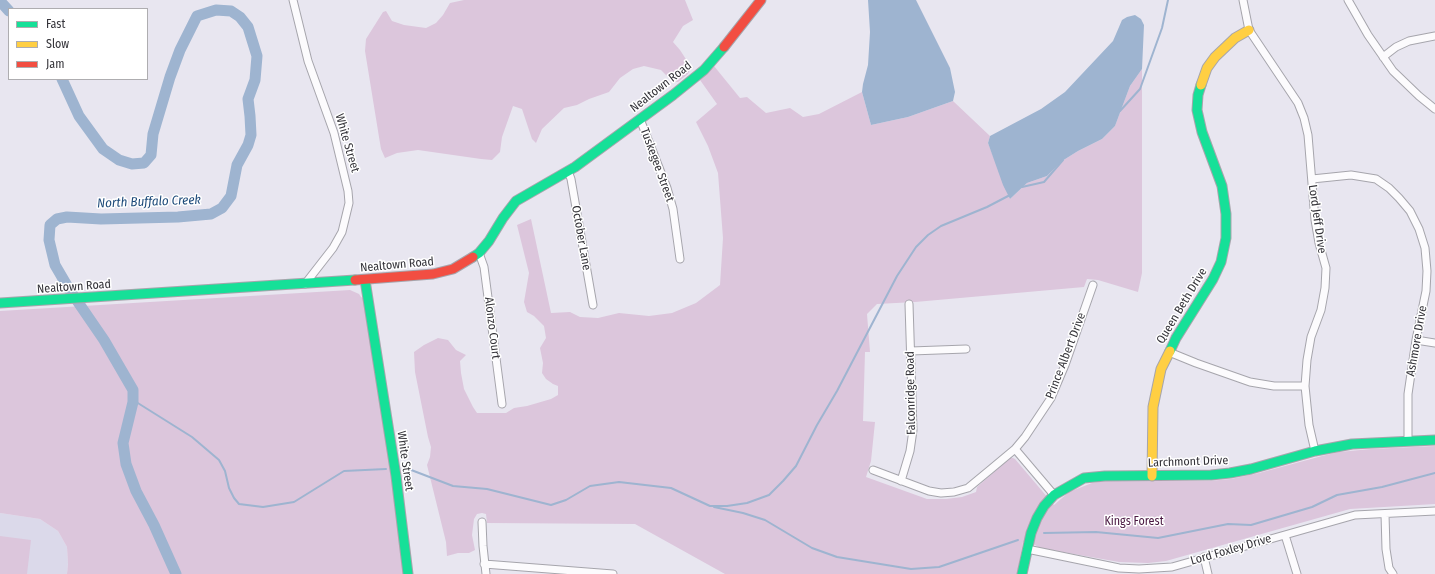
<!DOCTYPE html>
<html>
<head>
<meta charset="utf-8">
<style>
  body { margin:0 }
  #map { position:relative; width:1435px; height:574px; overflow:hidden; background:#e8e6f0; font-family:"Fira Sans Condensed",sans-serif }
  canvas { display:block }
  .legend { position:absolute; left:8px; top:8px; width:140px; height:72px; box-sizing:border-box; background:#fff; border:1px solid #aeadb0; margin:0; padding:5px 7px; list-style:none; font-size:12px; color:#343339 }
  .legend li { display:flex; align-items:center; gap:8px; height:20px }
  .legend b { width:20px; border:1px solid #aeadb0 }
</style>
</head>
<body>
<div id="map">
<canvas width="1435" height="574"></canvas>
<ul class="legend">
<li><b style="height:5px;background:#16e098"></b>Fast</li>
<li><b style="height:5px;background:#ffcf43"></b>Slow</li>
<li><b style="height:5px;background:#f24e42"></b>Jam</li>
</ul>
</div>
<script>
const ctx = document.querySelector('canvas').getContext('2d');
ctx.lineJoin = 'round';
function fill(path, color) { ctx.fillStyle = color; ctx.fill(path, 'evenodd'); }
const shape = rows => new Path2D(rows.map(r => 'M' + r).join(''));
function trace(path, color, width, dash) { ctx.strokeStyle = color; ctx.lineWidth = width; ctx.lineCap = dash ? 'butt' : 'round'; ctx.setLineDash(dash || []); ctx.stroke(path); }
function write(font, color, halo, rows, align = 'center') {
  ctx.font = font + ' "Fira Sans Condensed",sans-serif'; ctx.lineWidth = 3; ctx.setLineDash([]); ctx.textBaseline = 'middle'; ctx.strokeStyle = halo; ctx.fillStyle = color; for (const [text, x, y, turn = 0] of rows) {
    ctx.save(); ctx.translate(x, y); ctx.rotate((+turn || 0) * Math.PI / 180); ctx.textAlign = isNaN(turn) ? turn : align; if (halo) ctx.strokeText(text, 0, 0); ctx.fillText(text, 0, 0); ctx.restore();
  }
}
const built = shape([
  [0,513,40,519,58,531,67,547,68,564,67,574,0,574]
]);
const green = shape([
  [464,0,685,0,693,20,683,26,673,42,680,50,691,67,688,74,678,82,672,81,661,70,644,66,633,69,620,78,609,92,589,99,577,105,564,108,542,129,536,143,532,139,522,109,513,106,502,137,500,152,492,160,481,159,418,150,397,153,385,158,381,149,379,137,365,51,366,39,383,12,386,11,392,21,404,25,426,28,436,23,443,15,450,3],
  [714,66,740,98,747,97,766,113,790,108,803,117,819,114,862,92,871,125,908,117,953,101,990,136,988,143,1010,199,1027,183,1047,176,1062,161,1078,151,1102,139,1115,126,1130,86,1142,69,1142,273,1138,292,1098,280,1087,279,1084,287,915,302,877,304,867,314,870,352,865,352,863,421,875,422,871,461,866,477,927,499,946,499,962,497,976,492,977,487,1010,458,1013,458,1015,459,1054,505,1069,492,1092,483,1105,481,1208,481,1231,479,1259,473,1322,456,1339,452,1371,449,1435,446,1435,504,1350,509,1166,561,1148,563,1119,562,1040,548,1035,545,1023,542,1017,574,725,574,635,524,487,523,486,514,482,513,477,514,474,519,472,535,475,550,469,553,458,553,447,556,446,542,427,465,430,457,431,447,428,437,415,372,414,352,424,345,438,338,448,340,456,350,466,355,460,361,461,373,464,389,473,407,477,413,506,413,514,408,527,406,551,399,558,395,558,386,553,384,546,379,542,373,543,363,540,348,546,338,544,326,534,316,527,312,524,302,529,273,517,225,531,219,551,313,570,312,580,317,598,318,619,313,649,316,672,313,696,303,720,285,723,238,718,173,708,146,696,122,717,104,700,80],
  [350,290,359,294,361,297,363,298,396,504,405,574,67,574,68,564,67,547,58,531,40,519,0,513,0,311],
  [0,536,31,540,27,574,0,574]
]);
const water = shape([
  [868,0,916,0,950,68,955,92,953,101,908,117,871,125,862,92,863,84,868,65,870,32],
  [1135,15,1141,19,1144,25,1142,69,1130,86,1115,126,1102,139,1078,151,1062,161,1047,176,1027,183,1010,199,1003,185,988,143,990,136,1041,109,1065,92,1113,41,1122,20,1127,17]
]);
const stream = shape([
  [1120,111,1140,89,1162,28,1168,0],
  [1022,187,1044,182,1063,160],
  [133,400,192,437,219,460,225,471,229,488,234,498,239,504,263,507,294,502,344,471,386,469],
  [406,468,453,486,487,489,551,505,566,500,590,486,619,482,671,488,710,506],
  [710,506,727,506,747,503,769,495,783,481,796,466,817,425,837,391,897,276,916,247,928,235,941,226,987,207,1010,195],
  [714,507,743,513,765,520,812,548,837,557,911,569,939,567,1018,540],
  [1044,533,1096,532,1158,538,1228,524,1251,525,1312,507,1337,495,1382,487,1435,473]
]);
const river = shape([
  [0,1,9,11],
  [62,79,79,116,103,149,119,160,132,164,144,163,151,155,153,134,170,77,180,50,197,16,216,10,231,11,240,17,248,27,257,56,255,80,248,99,250,116,251,135,248,145,237,165,231,196,222,208,211,214,178,217,101,219,67,217,57,219,50,225,49,240,55,265,69,289,104,340,133,390,133,402,123,443,126,464,136,491,154,525,176,574]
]);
const street = shape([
  [293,0,308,61,334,133,348,191,349,203,342,232,333,248,305,284],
  [1243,0,1249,30,1298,103,1304,118,1308,135,1315,220,1319,243,1326,268,1325,288,1321,310,1311,337,1307,360,1305,386,1309,425,1315,451],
  [1348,0,1368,35,1393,71,1419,96,1435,109],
  [1383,57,1396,47,1409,41,1435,36],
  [640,119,667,188,673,209,680,259],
  [568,171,571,179,593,305],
  [1312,179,1351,175,1376,179,1389,188,1399,198,1410,211,1419,229,1425,248,1427,271,1426,291,1416,340,1408,394,1408,441],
  [479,253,484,267,502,404],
  [1416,340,1435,343],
  [911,351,966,349],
  [1169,352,1196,363,1250,382,1274,386,1305,386],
  [1015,449,1054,495],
  [873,470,929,491,941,493,954,492,968,488,991,469,1015,449,1025,437,1051,398,1065,365,1093,285],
  [901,481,910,451,913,430,909,304],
  [1385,514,1386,549,1389,568,1393,574],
  [482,522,483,546,486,574],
  [1285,535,1297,574],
  [1027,549,1119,568,1139,569,1172,567,1355,515,1435,511],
  [1204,557,1208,574],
  [484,564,613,574]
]);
const fast = shape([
  [473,257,479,253,489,241,503,218,516,201,575,167,673,95,704,70,724,47],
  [365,280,396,476,408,574],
  [0,303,355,280],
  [1170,351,1176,338,1213,279,1221,262,1226,238,1226,214,1222,186,1202,132,1197,110,1198,95,1201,85],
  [1022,574,1031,533,1037,518,1044,506,1054,495,1084,478,1105,476,1211,475,1230,473,1251,469,1315,451,1352,444,1435,440]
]);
const slow = shape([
  [1201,85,1207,68,1215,57,1235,38,1249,30],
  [1152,476,1153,407,1161,369,1170,351]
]);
const jam = shape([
  [724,47,761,0],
  [355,280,433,274,453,269,473,257]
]);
const streetNames = [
  ["Nealtown Road",661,87,-38],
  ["White Street",347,143,74],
  ["Tuskegee Street",657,165,70],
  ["Lord Jeff Drive",1317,219,82],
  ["October Lane",581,238,80],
  ["Nealtown Road",397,265,-5],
  ["Nealtown Road",74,287,-4],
  ["Queen Beth Drive",1182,306,-59],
  ["Alonzo Court",492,328,83],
  ["Ashmore Drive",1417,341,-80],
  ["Prince Albert Drive",1066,356,-69],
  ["Falconridge Road",911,393,-91],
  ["White Street",405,461,82],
  ["Larchmont Drive",1188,462,-2],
  ["Lord Foxley Drive",1231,550,-16]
];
const parkNames = [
  ["Kings Forest",1134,522]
];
const waterNames = [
  ["North Buffalo Creek",149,202,-2]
];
fill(built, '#dbd9ea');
fill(green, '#dcc6dc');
fill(water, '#9eb4d0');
trace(stream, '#9eb4d0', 2);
trace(river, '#9eb4d0', 11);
trace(street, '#a6a5ac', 9);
trace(fast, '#a6a5ac', 11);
trace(slow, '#a6a5ac', 11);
trace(jam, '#a6a5ac', 11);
trace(street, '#fcfbfd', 7);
trace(fast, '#16e098', 9);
trace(slow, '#ffcf43', 9);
trace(jam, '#f24e42', 9);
write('12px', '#343339', '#fff', streetNames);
write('12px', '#4a1942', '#fff', parkNames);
write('italic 13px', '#1e4b7a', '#fff', waterNames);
</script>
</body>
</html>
